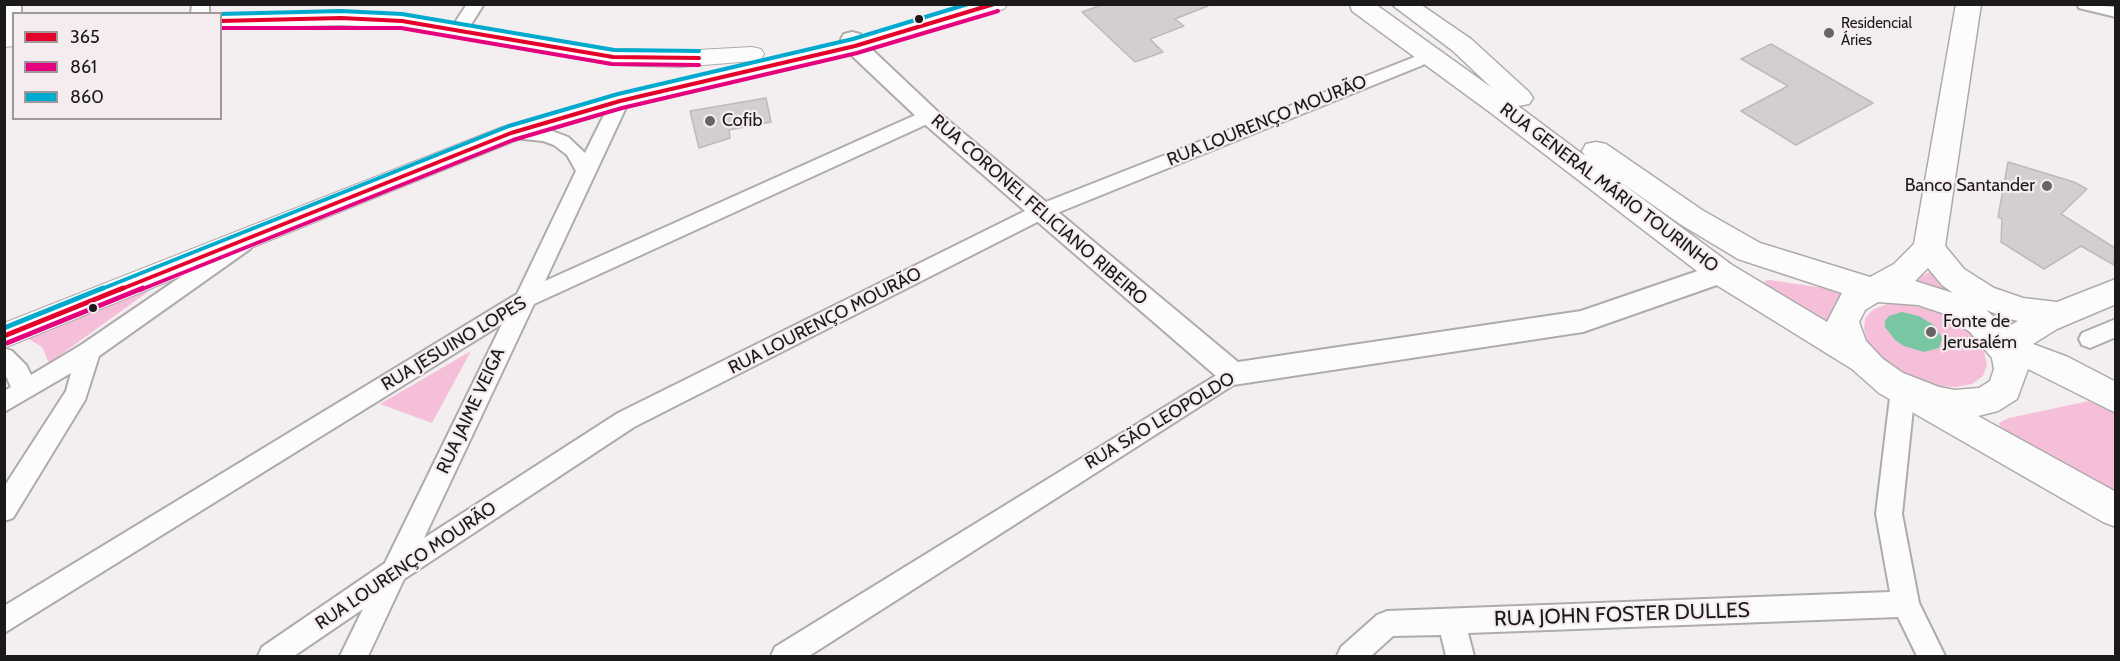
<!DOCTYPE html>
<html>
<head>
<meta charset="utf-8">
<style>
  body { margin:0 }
  #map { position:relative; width:2120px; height:661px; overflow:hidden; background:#f3eef0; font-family:Cabin,sans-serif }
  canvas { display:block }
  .frame { position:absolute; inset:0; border:6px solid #1c191b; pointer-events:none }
  .legend { position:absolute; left:12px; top:12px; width:210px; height:108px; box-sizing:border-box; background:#f5ecef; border:2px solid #9e989a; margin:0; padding:8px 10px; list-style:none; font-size:18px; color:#1c191b }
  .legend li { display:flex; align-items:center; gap:12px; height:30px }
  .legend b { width:30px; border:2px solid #9e989a }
</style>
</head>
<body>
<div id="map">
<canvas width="2120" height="661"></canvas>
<div class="frame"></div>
<ul class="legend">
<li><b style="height:8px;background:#e4002b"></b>365</li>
<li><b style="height:8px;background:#e5007d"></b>861</li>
<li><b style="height:8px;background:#00a9ce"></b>860</li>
</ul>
</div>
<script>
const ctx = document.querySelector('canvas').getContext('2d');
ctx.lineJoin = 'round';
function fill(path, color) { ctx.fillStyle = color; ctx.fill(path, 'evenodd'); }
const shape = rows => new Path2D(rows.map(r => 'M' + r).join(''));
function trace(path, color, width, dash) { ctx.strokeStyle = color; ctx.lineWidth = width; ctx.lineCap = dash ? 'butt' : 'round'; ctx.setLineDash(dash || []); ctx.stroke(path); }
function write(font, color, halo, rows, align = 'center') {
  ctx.font = font + ' Cabin,sans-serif'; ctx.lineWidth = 4.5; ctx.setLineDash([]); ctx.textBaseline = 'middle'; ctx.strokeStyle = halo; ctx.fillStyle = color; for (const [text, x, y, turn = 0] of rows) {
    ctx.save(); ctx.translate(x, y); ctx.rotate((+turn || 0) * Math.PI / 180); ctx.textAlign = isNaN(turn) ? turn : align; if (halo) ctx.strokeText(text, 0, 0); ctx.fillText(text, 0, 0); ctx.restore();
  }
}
const green = shape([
  [1936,269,2029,315,2012,329,1992,316,1907,283],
  [1769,280,1844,291,1836,301,1833,325,1767,285,1764,281],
  [163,281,49,363,42,347,19,333],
  [1904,303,1943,314,1975,337,1984,351,1987,365,1983,376,1972,384,1956,387,1936,386,1895,369,1880,357,1868,343,1864,329,1865,318,1874,309,1887,304],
  [471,351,432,423,380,404],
  [2089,401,2115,412,2115,494,2001,429,1999,423,2009,418]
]);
const water = shape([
  [1902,312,1919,316,1935,326,1942,338,1939,348,1924,352,1904,346,1895,340,1885,327,1885,321,1889,316]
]);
const building = shape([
  [1104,4,1208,4,1208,6,1175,19,1184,26,1150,39,1163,52,1135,62,1082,12,1104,4],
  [1771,44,1873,103,1796,145,1741,111,1788,86,1741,59,1771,44],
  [766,98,771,122,729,130,730,138,699,148,690,111,766,98],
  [2008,162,2074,182,2087,189,2061,214,2115,248,2114,265,2081,246,2044,269,2001,242,2002,219,1998,217,2008,162]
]);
const minor = shape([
  [4,4,21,4,21,14,14,14,14,43,10,44,4,43,4,4],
  [192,4,209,4,209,14,191,14,192,4],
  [467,4,484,4,465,34,453,34,450,30,467,4],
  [2077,4,2116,7,2116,17,2079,8,2077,4],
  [1417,56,1426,61,1423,65,1047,217,634,427,404,579,368,656,340,656,363,609,294,656,258,656,262,647,385,563,502,324,4,633,4,606,517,294,576,171,567,155,554,145,543,141,504,137,501,133,504,129,552,131,568,137,585,153,613,97,620,95,629,101,545,281,922,112,929,110,938,116,936,120,534,304,424,538,618,413,1033,207,1417,56],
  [243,237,250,239,254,244,250,249,99,356,85,400,13,518,4,521,4,487,66,391,71,373,4,412,4,391,11,387,4,372,4,348,12,351,26,365,31,375,81,345,236,239,243,237],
  [2116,319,2116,337,2090,348,2082,345,2079,339,2082,333,2116,319],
  [1233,365,1241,368,1245,374,1241,380,809,656,771,656,775,647,1233,365],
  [1903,380,1911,382,1915,389,1902,514,1919,603,1945,656,1917,656,1898,617,1468,633,1474,656,1446,656,1441,635,1393,636,1371,656,1337,656,1341,647,1377,615,1387,611,1890,592,1876,514,1891,389,1895,382,1903,380]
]);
const tertiary = shape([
  [852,32,860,34,865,43,937,111,1238,362,1581,311,1721,263,1731,266,1735,273,1731,280,1583,332,1233,385,1223,382,921,121,847,51,841,39,844,34,852,32]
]);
const secondary = shape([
  [969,4,1008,4,1004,9,864,51,626,108,520,139,4,348,4,323,502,127,620,93,849,40,969,4],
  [341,11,402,14,613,49,680,51,752,47,761,49,764,54,761,59,752,61,680,67,613,65,402,28,341,25,220,28,220,14,341,11],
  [14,32,14,46,4,47,4,33,14,32]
]);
const primary = shape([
  [1350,4,1375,4,1492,88,1453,51,1391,4,1420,4,1471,39,1529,92,1533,98,1529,104,1518,106,1585,156,1582,151,1586,144,1596,142,1606,144,1702,210,1760,243,1870,277,1894,264,1914,244,1956,4,1981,4,1945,246,1964,269,1994,288,2023,298,2057,302,2116,279,2116,304,2057,329,2033,344,2068,357,2116,382,2116,413,2028,369,2017,399,1998,411,1978,416,2116,492,2116,527,2103,522,1879,393,1852,369,1710,281,1491,113,1352,11,1350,4],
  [1616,179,1680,224,1738,259,1842,293,1827,322,1732,265,1616,179],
  [1928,268,1942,285,1953,293,1915,281,1928,268],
  [1878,302,1918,305,1942,313,1970,332,1992,358,1994,369,1990,381,1979,388,1955,390,1939,387,1903,373,1883,359,1866,341,1859,322,1865,310,1878,302],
  [1986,310,2010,319,2018,321,2006,328,1986,310]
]);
const bus1Far1 = shape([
  [220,21,341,18,402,21,613,57,699,58],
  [119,290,511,133,620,101,855,46,994,4]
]);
const bus1 = shape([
  [4,336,123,288]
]);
const bus2Far1 = shape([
  [220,28,401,28,612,64,699,65],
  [140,290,513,140,622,108,857,53,998,11]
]);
const bus2 = shape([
  [7,343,143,288]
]);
const bus3Far1 = shape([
  [220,14,341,11,402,14,614,50,699,51],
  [99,290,509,126,618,94,853,39,968,4]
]);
const bus3 = shape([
  [4,328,103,288]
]);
const markers = [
  [919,19,5,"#1c191b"],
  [1829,33,6,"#676466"],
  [710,121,6,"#676466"],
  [2047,186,6,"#676466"],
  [93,308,5,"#1c191b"],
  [1931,332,6,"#676466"]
];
const farPoinames = [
  ["Residencial",1841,24],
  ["Áries",1841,41]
];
const poiNames = [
  ["Cofib",722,121],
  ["Banco Santander",2035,186,"right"],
  ["Fonte de",1943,322],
  ["Jerusalém",1943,343]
];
const streetNames = [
  ["RUA LOURENÇO MOURÃO",1267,121,-22],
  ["RUA GENERAL MÁRIO TOURINHO",1609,188,37],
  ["RUA CORONEL FELICIANO RIBEIRO",1039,210,41],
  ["RUA LOURENÇO MOURÃO",825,321,-27],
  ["RUA JESUINO LOPES",454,344,-31],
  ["RUA JAIME VEIGA",471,411,-65],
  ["RUA SÃO LEOPOLDO",1160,421,-31],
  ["RUA LOURENÇO MOURÃO",406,566,-34]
];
const nearStreetnames = [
  ["RUA JOHN FOSTER DULLES",1622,615,-2]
];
fill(green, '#f6bfd9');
fill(water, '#78c6a2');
fill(building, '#d3cfd0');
trace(building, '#bebabb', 1.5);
trace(minor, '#aeabac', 4);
trace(tertiary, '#aeabac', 4);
trace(secondary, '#aeabac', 2);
trace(primary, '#aeabac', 3);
fill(minor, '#fdfcfd');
fill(tertiary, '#fdfcfd');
fill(secondary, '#fdfcfd');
fill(primary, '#fdfcfd');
trace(bus1Far1, '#e4002b', 4);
trace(bus1, '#e4002b', 5);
trace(bus2Far1, '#e5007d', 4);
trace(bus2, '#e5007d', 5);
trace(bus3Far1, '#00a9ce', 4);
trace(bus3, '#00a9ce', 5);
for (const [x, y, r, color] of markers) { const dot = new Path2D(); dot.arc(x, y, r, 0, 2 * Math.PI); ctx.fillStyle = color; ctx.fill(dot); trace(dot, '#f5ecef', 2); }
write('15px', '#1c191b', '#f5ecef', farPoinames, 'left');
write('18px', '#1c191b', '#f5ecef', poiNames, 'left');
write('18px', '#1c191b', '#f5ecef', streetNames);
write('21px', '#1c191b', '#f5ecef', nearStreetnames);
</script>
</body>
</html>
